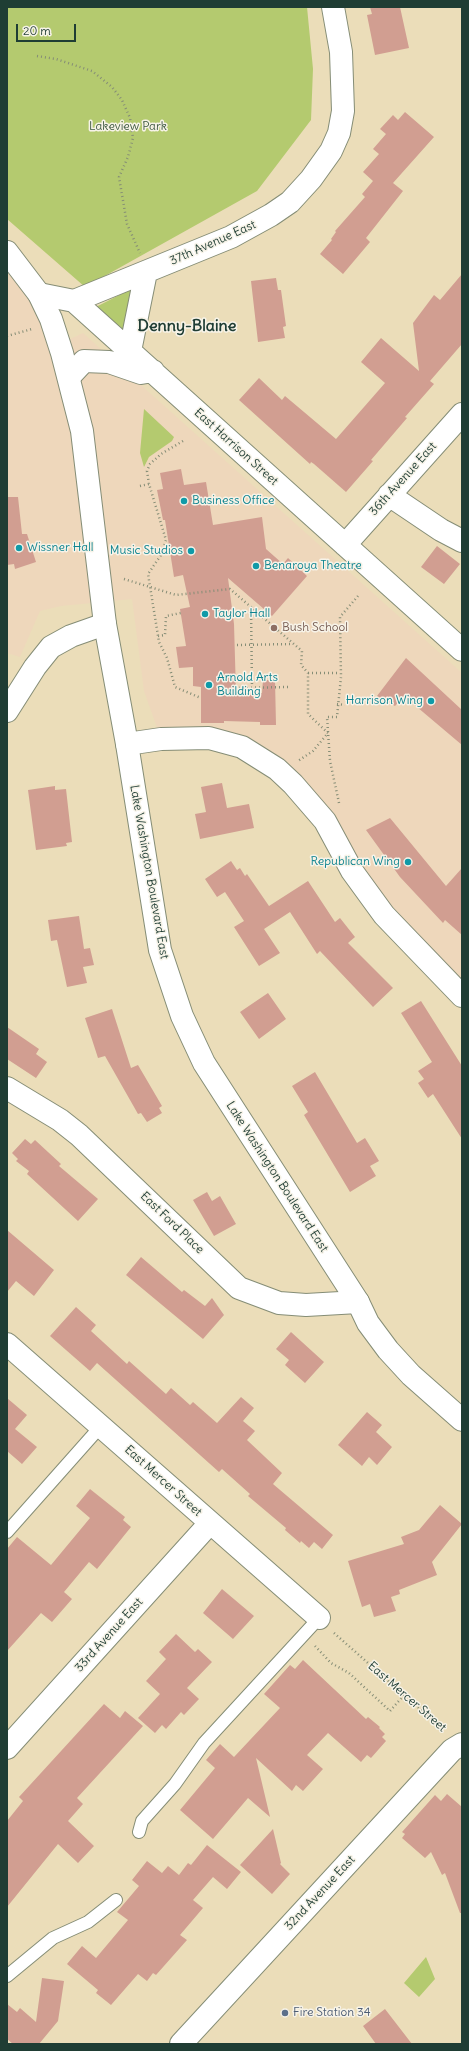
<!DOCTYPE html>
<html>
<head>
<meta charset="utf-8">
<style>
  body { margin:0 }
  #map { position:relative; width:469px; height:2051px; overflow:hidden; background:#ebddb9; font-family:Delius,sans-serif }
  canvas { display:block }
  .frame { position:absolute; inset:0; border:8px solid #1f3d34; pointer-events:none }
  .scale { position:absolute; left:16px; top:24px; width:60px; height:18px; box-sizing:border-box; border:2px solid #1f3d34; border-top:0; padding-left:5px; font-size:12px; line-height:14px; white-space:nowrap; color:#1f3d34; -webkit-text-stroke:3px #f7f3e8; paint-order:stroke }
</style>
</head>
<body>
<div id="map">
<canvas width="469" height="2051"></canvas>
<div class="frame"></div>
<div class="scale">20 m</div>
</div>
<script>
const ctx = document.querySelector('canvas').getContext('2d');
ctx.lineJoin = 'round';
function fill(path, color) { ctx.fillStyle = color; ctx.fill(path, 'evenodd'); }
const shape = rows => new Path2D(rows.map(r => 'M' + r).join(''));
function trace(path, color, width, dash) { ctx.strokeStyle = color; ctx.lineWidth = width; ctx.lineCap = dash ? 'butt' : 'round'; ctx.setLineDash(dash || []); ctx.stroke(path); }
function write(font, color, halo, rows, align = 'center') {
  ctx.font = font + ' Delius,sans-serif'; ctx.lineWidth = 3; ctx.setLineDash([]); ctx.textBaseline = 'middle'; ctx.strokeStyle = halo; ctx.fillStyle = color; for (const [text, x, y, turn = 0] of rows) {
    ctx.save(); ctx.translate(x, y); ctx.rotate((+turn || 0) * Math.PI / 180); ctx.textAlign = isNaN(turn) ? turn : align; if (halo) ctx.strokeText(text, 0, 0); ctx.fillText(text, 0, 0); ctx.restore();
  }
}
const built = shape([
  [7,270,24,290,44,321,53,347,83,333,462,673,462,996,337,841,242,747,161,739,144,691,132,599,61,606,40,611,20,657,7,653]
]);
const green = shape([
  [7,7,307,7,313,69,311,120,257,191,85,287,7,219],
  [135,287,124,335,94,308],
  [144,409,174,437,172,441,149,457,144,467,140,453],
  [426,1957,435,1979,419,1997,404,1983]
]);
const building = shape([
  [370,7,400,7,409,48,375,55,367,15,372,14],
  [405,112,434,137,393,183,403,191,366,238,370,242,343,274,320,254,332,240,331,239,336,232,335,231,365,197,362,194,373,181,363,172,379,154,373,149,386,134,380,129,393,115,398,120],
  [462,274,462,344,430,381,434,384,405,417,407,418,371,460,373,461,346,492,314,464,311,462,310,464,239,400,259,378,282,400,285,396,336,439,385,383,361,362,381,338,419,371,413,323,434,295,440,300],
  [276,278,278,290,281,290,286,326,283,327,285,338,258,342,251,281],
  [181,469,184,485,206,482,213,525,262,517,266,549,283,564,288,558,307,576,272,616,228,578,234,624,236,693,262,693,263,680,275,680,276,725,260,725,260,722,224,721,224,723,201,723,201,687,193,686,193,667,179,668,176,647,186,646,180,609,190,607,183,575,174,577,165,520,163,520,157,490,163,489,160,473],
  [7,497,18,497,22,534,27,534,36,562,15,569,14,564,7,565],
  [437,546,460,564,444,584,421,567],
  [406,658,462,710,462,745,404,696,395,706,377,696],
  [222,783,227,808,249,804,254,828,200,839,195,814,206,812,201,787],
  [55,786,55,790,66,789,72,842,66,843,67,846,36,850,28,790],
  [390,818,446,886,462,868,462,935,445,920,443,923,400,877,366,830],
  [231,861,237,870,240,868,245,876,247,874,269,906,308,881,335,922,340,918,355,937,348,943,393,988,373,1007,320,951,317,954,290,912,264,929,280,953,259,966,234,927,244,921,225,892,217,897,205,879],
  [79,916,84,949,90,948,94,965,83,967,87,983,67,987,57,940,51,941,48,920],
  [268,993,286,1019,259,1039,240,1012],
  [421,1001,462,1066,462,1139,433,1094,428,1098,418,1083,424,1079,418,1071,432,1062,401,1013],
  [112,1009,131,1068,138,1065,162,1106,159,1108,162,1113,147,1122,141,1113,138,1114,105,1056,98,1058,85,1018],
  [7,1027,39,1049,36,1054,47,1062,36,1078,7,1059],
  [315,1072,357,1143,365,1138,379,1161,370,1166,376,1176,350,1192,304,1115,308,1112,292,1086],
  [25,1139,31,1144,35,1140,61,1164,59,1166,98,1199,78,1221,27,1174,29,1171,16,1161,18,1159,12,1153],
  [207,1192,212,1201,220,1196,236,1224,214,1236,193,1200],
  [7,1230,54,1270,34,1296,16,1281,7,1292],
  [141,1257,182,1292,184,1290,205,1306,212,1298,224,1315,203,1339,126,1275],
  [76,1307,96,1325,91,1331,127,1364,129,1361,166,1394,171,1388,190,1405,193,1402,217,1423,241,1397,254,1408,243,1421,255,1431,247,1440,282,1473,273,1484,333,1535,322,1549,314,1542,309,1548,301,1541,300,1543,285,1530,286,1528,248,1496,250,1494,222,1469,219,1472,97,1363,90,1371,50,1336],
  [291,1332,324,1362,305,1383,285,1365,289,1360,276,1349],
  [7,1398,27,1415,15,1429,37,1447,22,1464,7,1451],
  [367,1412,382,1425,376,1432,392,1447,377,1465,369,1457,362,1466,338,1445],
  [90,1489,125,1517,123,1520,131,1527,97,1569,89,1562,64,1592,72,1599,52,1622,41,1613,7,1651,7,1549,17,1537,51,1565,90,1518,76,1506],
  [440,1505,462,1524,432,1562,437,1575,399,1590,400,1594,391,1597,396,1611,374,1617,370,1604,362,1607,348,1561,404,1544,401,1537,419,1530],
  [222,1589,254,1616,233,1639,203,1613],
  [176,1634,195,1652,198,1649,212,1662,187,1688,199,1699,184,1715,181,1712,166,1729,162,1725,155,1733,138,1718,160,1694,146,1681,166,1659,159,1652],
  [303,1660,366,1719,368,1717,380,1727,379,1728,385,1734,382,1737,386,1741,371,1758,367,1755,361,1762,328,1733,307,1755,323,1769,303,1791,296,1785,292,1791,256,1758,270,1817,248,1798,213,1839,180,1810,215,1768,206,1760,220,1744,234,1757,280,1708,264,1694,290,1665,295,1669],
  [104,1704,120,1718,125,1711,143,1726,77,1798,83,1804,68,1821,94,1846,78,1863,58,1844,7,1907,7,1821,23,1801,19,1797],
  [447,1794,462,1807,462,1913,460,1913,445,1873,442,1875,431,1852,425,1858,402,1838,405,1834,402,1832,435,1795,441,1801],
  [273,1829,281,1863,280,1864,290,1874,272,1894,240,1865],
  [207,1845,241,1872,227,1889,213,1877,193,1900,203,1908,180,1935,187,1940,156,1975,153,1973,147,1981,138,1974,111,2005,96,1993,98,1990,67,1964,82,1946,96,1958,128,1920,117,1912,139,1886,132,1880,147,1861,162,1873,168,1866,179,1875,188,1863,191,1865],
  [42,1978,64,1981,58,2021,39,2044,13,2044,7,2039,7,2004,17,2012,20,2008,36,2022],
  [385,2009,412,2044,376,2044,363,2026]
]);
const path = shape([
  [37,56,56,59,92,71,112,87,122,100,130,118,133,138,128,157,119,177,127,224,140,253],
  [7,336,32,329],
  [183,441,161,454,150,464,147,471,149,484,166,540,161,555,148,574,159,642,167,658,175,687,201,698],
  [140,486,149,484],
  [124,579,176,595,230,589,302,651,301,665,308,673,308,714,328,733,313,751,298,761],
  [251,607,252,687],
  [158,636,165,635,166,616,181,613],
  [237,645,293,644],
  [308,673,340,673],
  [235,688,288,687],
  [337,704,345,705],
  [339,803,330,761,327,717,337,717,341,677,340,617,358,596],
  [334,1633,444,1730],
  [315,1646,331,1663,349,1673,390,1711,404,1695]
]);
const service = shape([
  [7,1532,101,1426],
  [139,1832,142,1821,175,1784,204,1743,319,1618],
  [7,1976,53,1938,88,1922,116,1900]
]);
const minor = shape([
  [39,294,74,301,462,650],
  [74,301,231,237,271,215,290,202,311,179,331,151,339,133,343,111,341,52,333,7],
  [130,351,146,272],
  [69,377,84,361,109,362,141,373,153,371],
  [389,495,441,530,462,541],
  [345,545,462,414],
  [7,711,35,667,51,647,71,636,105,624],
  [127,744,161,739,209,738,242,747,277,769,293,784,325,821,352,871,384,915,462,996],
  [7,1088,60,1120,79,1135,239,1288,279,1303,306,1305,358,1302],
  [7,1344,319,1618],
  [7,1748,210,1523],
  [181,2044,452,1750,462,1744]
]);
const secondary = shape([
  [7,252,39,294,51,319,62,353,82,431,105,624,127,744,160,950,182,1016,204,1063,358,1302,368,1323,388,1350,411,1375,462,1420]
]);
const markers = [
  [184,501,4,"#0f9aa8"],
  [19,548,4,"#0f9aa8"],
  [191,551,4,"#0f9aa8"],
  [256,566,4,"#0f9aa8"],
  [205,614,4,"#0f9aa8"],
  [274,628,4,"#8d6e63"],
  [209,685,4,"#0f9aa8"],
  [431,701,4,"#0f9aa8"],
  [408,862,4,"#0f9aa8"],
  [285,2013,4,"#5c6f8a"]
];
const parkNames = [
  ["Lakeview Park",128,127]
];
const streetNames = [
  ["37th Avenue East",213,243,-24],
  ["East Harrison Street",236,447,42],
  ["36th Avenue East",403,479,-48],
  ["Lake Washington Boulevard East",149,872,80],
  ["Lake Washington Boulevard East",277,1177,57],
  ["East Ford Place",172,1223,44],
  ["East Mercer Street",163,1481,42],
  ["33rd Avenue East",109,1635,-48],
  ["East Mercer Street",407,1697,41],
  ["32nd Avenue East",320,1893,-47]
];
const cultureNames = [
  ["Business Office",192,501],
  ["Wissner Hall",27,548],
  ["Music Studios",183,551,"right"],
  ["Benaroya Theatre",264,566],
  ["Taylor Hall",213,614],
  ["Arnold Arts",217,678],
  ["Building",217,692],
  ["Harrison Wing",423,701,"right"],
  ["Republican Wing",400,862,"right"]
];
const educationNames = [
  ["Bush School",282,628]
];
const serviceNames = [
  ["Fire Station 34",293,2013]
];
const districtNames = [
  ["Denny-Blaine",187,326]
];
fill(built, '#eed7bb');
fill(green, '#b4ca6f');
fill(building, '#d19e91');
trace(service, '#858d76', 14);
trace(minor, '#858d76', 24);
trace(secondary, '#858d76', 24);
trace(path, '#858d76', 2.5, [1, 3]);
trace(service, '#fff', 12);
trace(minor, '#fff', 22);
trace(secondary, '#fff', 22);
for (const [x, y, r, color] of markers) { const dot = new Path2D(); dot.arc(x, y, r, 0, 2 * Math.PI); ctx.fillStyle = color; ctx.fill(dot); trace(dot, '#f7f3e8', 1.5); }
write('12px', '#3d5940', '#f7f3e8', parkNames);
write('12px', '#1f3d34', '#f7f3e8', streetNames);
write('12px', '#0d838f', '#f7f3e8', cultureNames, 'left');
write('12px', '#785e54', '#f7f3e8', educationNames, 'left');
write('12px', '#4e5e75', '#f7f3e8', serviceNames, 'left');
write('bold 16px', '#1f3d34', '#f7f3e8', districtNames);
</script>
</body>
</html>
